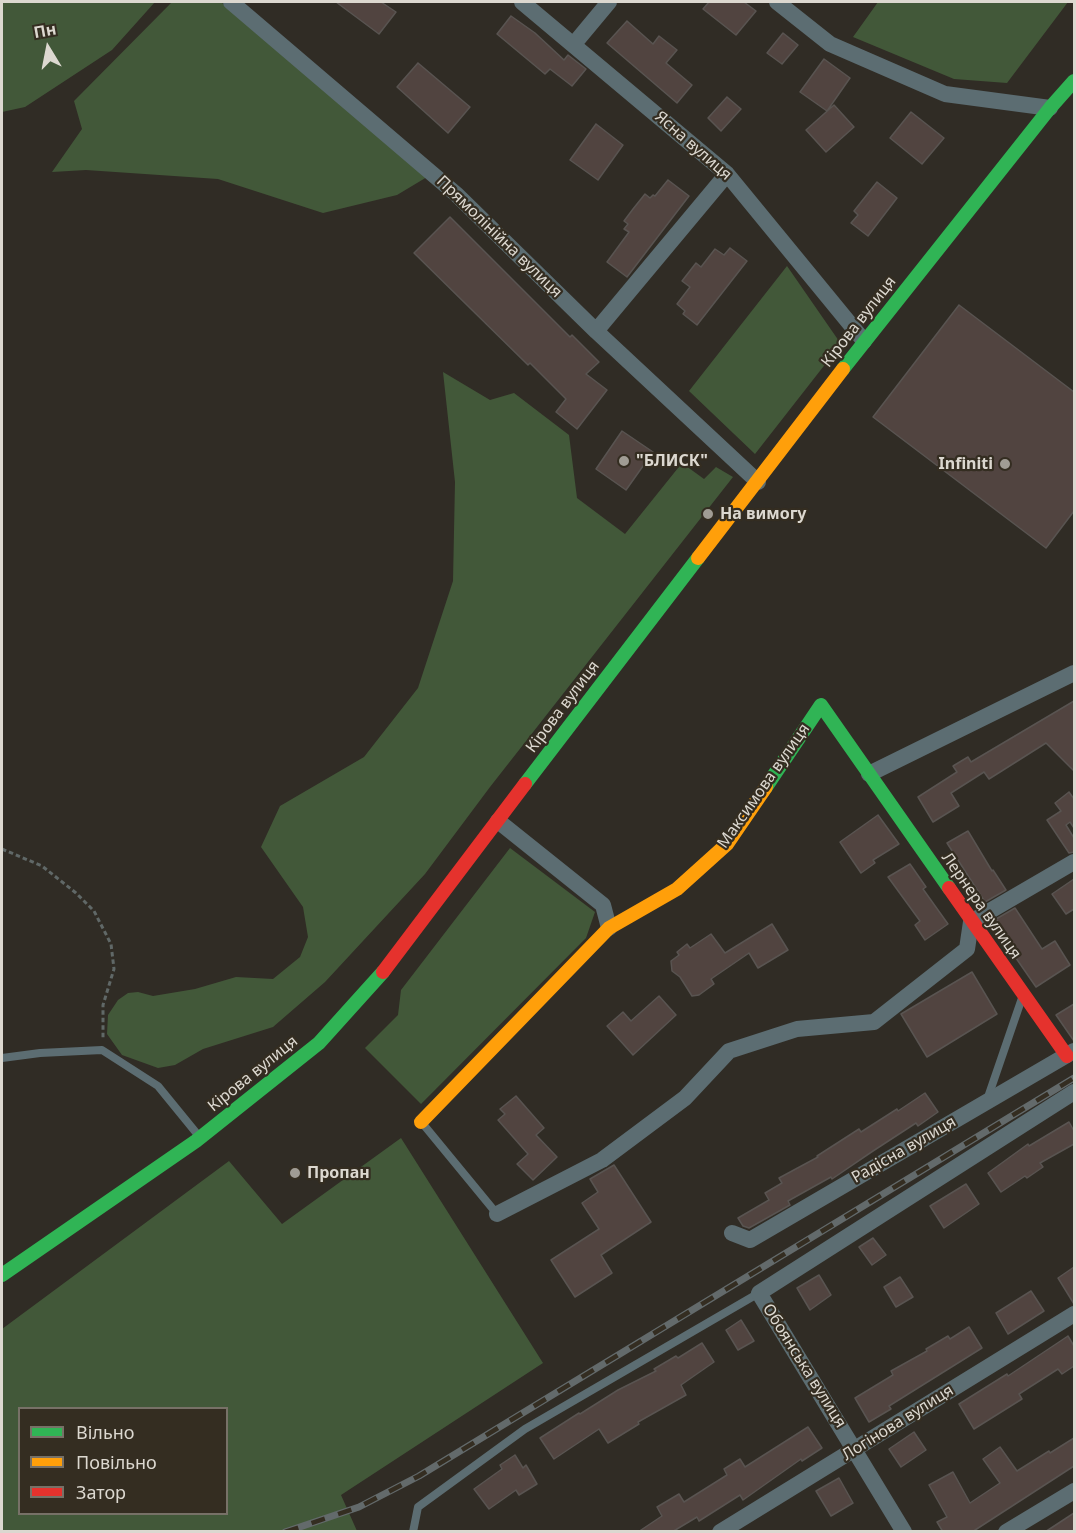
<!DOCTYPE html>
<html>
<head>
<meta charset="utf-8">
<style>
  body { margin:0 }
  #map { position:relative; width:1076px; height:1533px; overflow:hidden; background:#302c25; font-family:"Noto Sans",sans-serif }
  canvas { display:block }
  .frame { position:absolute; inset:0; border:3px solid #dcd8d0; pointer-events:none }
  .legend { position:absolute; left:18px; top:1407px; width:210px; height:108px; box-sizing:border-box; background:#342d21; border:2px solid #777167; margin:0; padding:8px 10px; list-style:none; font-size:18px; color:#dcd8d0 }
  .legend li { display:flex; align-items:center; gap:12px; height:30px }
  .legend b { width:30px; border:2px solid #777167 }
  .north { position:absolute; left:18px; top:18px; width:60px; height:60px; -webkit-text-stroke:4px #342d21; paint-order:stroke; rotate:350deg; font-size:16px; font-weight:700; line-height:24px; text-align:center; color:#dcd8d0 }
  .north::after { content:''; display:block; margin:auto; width:21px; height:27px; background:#dcd8d0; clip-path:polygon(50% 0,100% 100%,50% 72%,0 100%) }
</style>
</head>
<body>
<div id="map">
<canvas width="1076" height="1533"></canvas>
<div class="frame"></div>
<ul class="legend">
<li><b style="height:8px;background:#30b455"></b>Вільно</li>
<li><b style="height:8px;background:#ff9f0a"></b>Повільно</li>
<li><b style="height:8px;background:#e5322d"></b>Затор</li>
</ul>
<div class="north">Пн</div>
</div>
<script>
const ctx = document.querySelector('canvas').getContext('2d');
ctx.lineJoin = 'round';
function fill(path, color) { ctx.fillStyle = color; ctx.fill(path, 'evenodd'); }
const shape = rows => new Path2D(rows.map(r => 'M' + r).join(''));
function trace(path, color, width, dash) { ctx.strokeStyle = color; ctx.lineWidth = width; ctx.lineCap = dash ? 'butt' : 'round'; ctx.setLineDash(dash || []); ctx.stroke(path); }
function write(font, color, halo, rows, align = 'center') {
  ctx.font = font + ' "Noto Sans",sans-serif'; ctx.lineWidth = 4.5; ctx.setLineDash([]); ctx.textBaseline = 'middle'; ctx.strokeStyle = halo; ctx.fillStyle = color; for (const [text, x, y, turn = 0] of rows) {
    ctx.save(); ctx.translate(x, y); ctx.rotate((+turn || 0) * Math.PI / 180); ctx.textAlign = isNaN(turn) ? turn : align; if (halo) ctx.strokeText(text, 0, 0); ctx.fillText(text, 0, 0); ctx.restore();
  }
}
const green = shape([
  [2,2,155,2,112,50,25,107,2,112],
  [172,2,221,2,427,177,397,195,323,213,218,179,86,170,52,172,82,129,74,101],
  [878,2,1068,2,1007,83,954,79,853,37],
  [787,266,841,344,755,454,689,391],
  [443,372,490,400,514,393,569,435,577,498,625,534,682,463,704,479,716,467,733,477,490,787,425,874,325,982,273,1027,203,1049,175,1065,158,1068,122,1055,107,1034,108,1015,118,1000,128,993,138,992,153,996,195,989,236,977,273,979,300,957,308,937,303,907,261,847,280,806,364,757,418,688,453,581,455,482],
  [510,848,595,912,586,938,421,1104,365,1048,398,1015,401,990],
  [401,1138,543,1363,341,1495,357,1531,2,1531,2,1329,229,1161,282,1224],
  [226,1408,226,1514,20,1514,20,1408]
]);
const building = shape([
  [336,2,381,2,396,12,379,34,336,2],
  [709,2,744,2,756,11,736,35,703,9,709,2],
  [511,16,535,33,564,60,568,55,586,69,572,86,550,69,545,74,497,34,511,16],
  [627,21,653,44,659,36,677,50,666,63,692,85,677,103,607,43,627,21],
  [783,33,798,45,782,64,767,53,783,33],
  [824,59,850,78,827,111,800,92,824,59],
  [418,63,470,107,448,133,397,87,418,63],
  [727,97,741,109,721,131,708,118,727,97],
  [834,105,854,127,826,152,806,130,834,105],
  [911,112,944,138,922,164,890,138,911,112],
  [596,124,623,145,598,180,570,160,596,124],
  [668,180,689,196,627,277,607,262,629,232,624,229,628,224,624,221,633,209,645,194,650,198,653,195,655,196,668,180],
  [877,182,897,198,868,236,851,223,858,215,854,211,877,182],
  [450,217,570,337,572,335,599,362,586,374,607,390,577,429,556,412,566,399,530,363,528,365,414,253,450,217],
  [730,248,747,261,697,325,683,314,685,311,677,304,690,287,682,281,696,263,701,267,715,249,724,255,730,248],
  [959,305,1074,392,1074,511,1046,548,873,417,959,305],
  [622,431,653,452,626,490,596,469,622,431],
  [1074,701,1074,771,1046,743,989,779,984,772,951,793,959,806,933,822,918,797,957,772,953,766,968,757,971,762,1074,701],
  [1069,792,1074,799,1074,828,1070,822,1066,825,1074,838,1074,852,1069,853,1047,820,1061,811,1055,803,1069,792],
  [878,815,899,844,873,860,875,863,861,873,840,842,878,815],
  [968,831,992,871,993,870,1006,890,985,902,947,843,968,831],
  [910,864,926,887,923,889,948,924,925,940,915,925,920,921,888,877,910,864],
  [1074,879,1074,909,1066,914,1052,894,1074,879],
  [1015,908,1042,949,1055,941,1070,965,1036,987,1009,948,1011,947,998,927,1000,925,996,919,1015,908],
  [772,924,788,950,758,968,749,953,711,979,714,984,699,995,692,996,680,977,672,971,671,961,679,955,677,952,687,944,690,948,711,934,725,953,772,924],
  [972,972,997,1014,927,1057,901,1014,972,972],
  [659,996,676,1015,633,1055,607,1026,623,1012,631,1021,659,996],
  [1074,1004,1074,1041,1056,1015,1074,1004],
  [925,1093,938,1112,918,1126,916,1123,873,1151,832,1179,831,1177,788,1201,790,1205,749,1228,743,1226,738,1218,769,1200,765,1193,782,1183,779,1178,818,1157,817,1156,859,1129,861,1132,897,1109,898,1111,925,1093],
  [516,1096,544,1128,536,1135,557,1157,533,1180,517,1164,528,1154,498,1120,505,1114,500,1109,516,1096],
  [1069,1122,1074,1131,1074,1144,1040,1163,1043,1167,1027,1178,1025,1176,1001,1192,988,1173,1028,1144,1029,1146,1069,1122],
  [614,1165,651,1222,601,1255,612,1273,575,1297,551,1260,599,1229,582,1203,598,1192,590,1179,614,1165],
  [966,1184,979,1204,944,1228,930,1206,966,1184],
  [873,1238,886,1255,872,1265,859,1247,873,1238],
  [1074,1267,1074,1304,1058,1278,1074,1267],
  [819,1275,831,1295,810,1310,797,1288,819,1275],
  [900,1277,913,1297,896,1307,884,1287,900,1277],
  [1031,1291,1044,1311,1008,1334,996,1313,1031,1291],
  [741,1320,754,1341,738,1350,726,1330,741,1320],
  [969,1327,982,1348,889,1406,891,1409,869,1422,855,1398,893,1375,891,1371,927,1351,926,1349,948,1336,950,1339,969,1327],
  [1068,1336,1074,1346,1074,1366,1062,1374,1058,1369,1019,1394,1022,1399,974,1429,959,1404,1007,1374,1008,1376,1068,1336],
  [702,1343,714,1362,681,1385,686,1395,638,1422,639,1424,608,1443,599,1429,554,1459,540,1438,579,1413,580,1414,618,1390,656,1371,654,1369,676,1356,678,1358,702,1343],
  [808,1427,822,1448,802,1461,801,1459,743,1500,740,1495,699,1521,697,1517,672,1532,638,1532,662,1516,657,1507,679,1494,684,1502,727,1475,724,1469,740,1459,745,1467,808,1427],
  [914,1432,926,1450,901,1467,889,1449,914,1432],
  [1074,1438,1074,1466,972,1532,943,1532,937,1522,947,1517,929,1485,953,1472,970,1503,1000,1483,983,1459,1000,1447,1017,1471,1049,1451,1050,1453,1074,1438],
  [515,1455,523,1468,526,1465,537,1484,519,1495,516,1490,489,1509,474,1489,502,1469,500,1465,515,1455],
  [839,1478,853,1503,831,1516,816,1491,839,1478],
  [1074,1513,1074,1532,1045,1532,1074,1513]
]);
const path = shape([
  [2,849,42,866,76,893,94,911,111,944,114,969,103,1005,103,1039]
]);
const lane = shape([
  [2,1058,40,1053,102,1050,158,1086,198,1135],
  [987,1100,1022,998],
  [423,1124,497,1214],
  [413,1532,418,1507,525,1429,759,1293]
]);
const street = shape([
  [231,2,456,194,596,331,758,482],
  [522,2,727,174,864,341],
  [777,2,830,44,945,94,1050,108],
  [574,44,609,2],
  [596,331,727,174],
  [869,774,1074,673],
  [498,821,603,905,609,928],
  [497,1214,602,1160,685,1098,729,1051,797,1029,874,1022,967,949,971,922,1074,862],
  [732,1233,750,1240,1074,1051],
  [720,1532,1074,1314],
  [904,1532,759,1293,1074,1092],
  [1006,1532,1074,1491]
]);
const fast = shape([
  [843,369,1050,108,1074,81],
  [525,784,698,558],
  [766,787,821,705,949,888],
  [2,1275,196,1141,319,1043,383,972]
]);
const slow = shape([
  [698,558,843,369],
  [421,1122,609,928,677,889,727,844,766,787]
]);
const jam = shape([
  [949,888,1067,1056],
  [383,972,525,784]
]);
const rail = shape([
  [285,1532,359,1507,419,1476,1074,1078]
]);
const markers = [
  [624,461,6,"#a09c94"],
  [1005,464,6,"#a09c94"],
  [708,514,6,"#a09c94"],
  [295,1173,6,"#a09c94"]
];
const streetNames = [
  ["Ясна вулиця",693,146,41],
  ["Прямолінійна вулиця",499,237,44],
  ["Кірова вулиця",859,322,-52],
  ["Кірова вулиця",563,707,-53],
  ["Максимова вулиця",764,786,-55],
  ["Лернера вулиця",981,906,55],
  ["Кірова вулиця",253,1074,-39],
  ["Радісна вулиця",904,1150,-30],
  ["Обоянська вулиця",804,1366,58],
  ["Логінова вулиця",898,1423,-32]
];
const poiNames = [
  ["\"БЛИСК\"",636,461],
  ["Infiniti",993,464,"right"],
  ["На вимогу",720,514],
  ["Пропан",307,1173]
];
fill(green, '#425839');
fill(building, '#514440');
trace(building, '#595451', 1.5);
trace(path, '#606867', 3, [4.5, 3]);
trace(lane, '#5c6d72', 8);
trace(street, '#5c6d72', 16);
trace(fast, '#30b455', 14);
trace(slow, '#ff9f0a', 14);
trace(jam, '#e5322d', 14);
trace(rail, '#636a6b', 7);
trace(rail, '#342d21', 4.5, [14]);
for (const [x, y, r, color] of markers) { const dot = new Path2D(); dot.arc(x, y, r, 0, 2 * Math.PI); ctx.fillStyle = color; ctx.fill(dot); trace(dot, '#342d21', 2); }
write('16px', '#dcd8d0', '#342d21', streetNames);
write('bold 16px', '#dcd8d0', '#342d21', poiNames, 'left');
</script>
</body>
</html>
